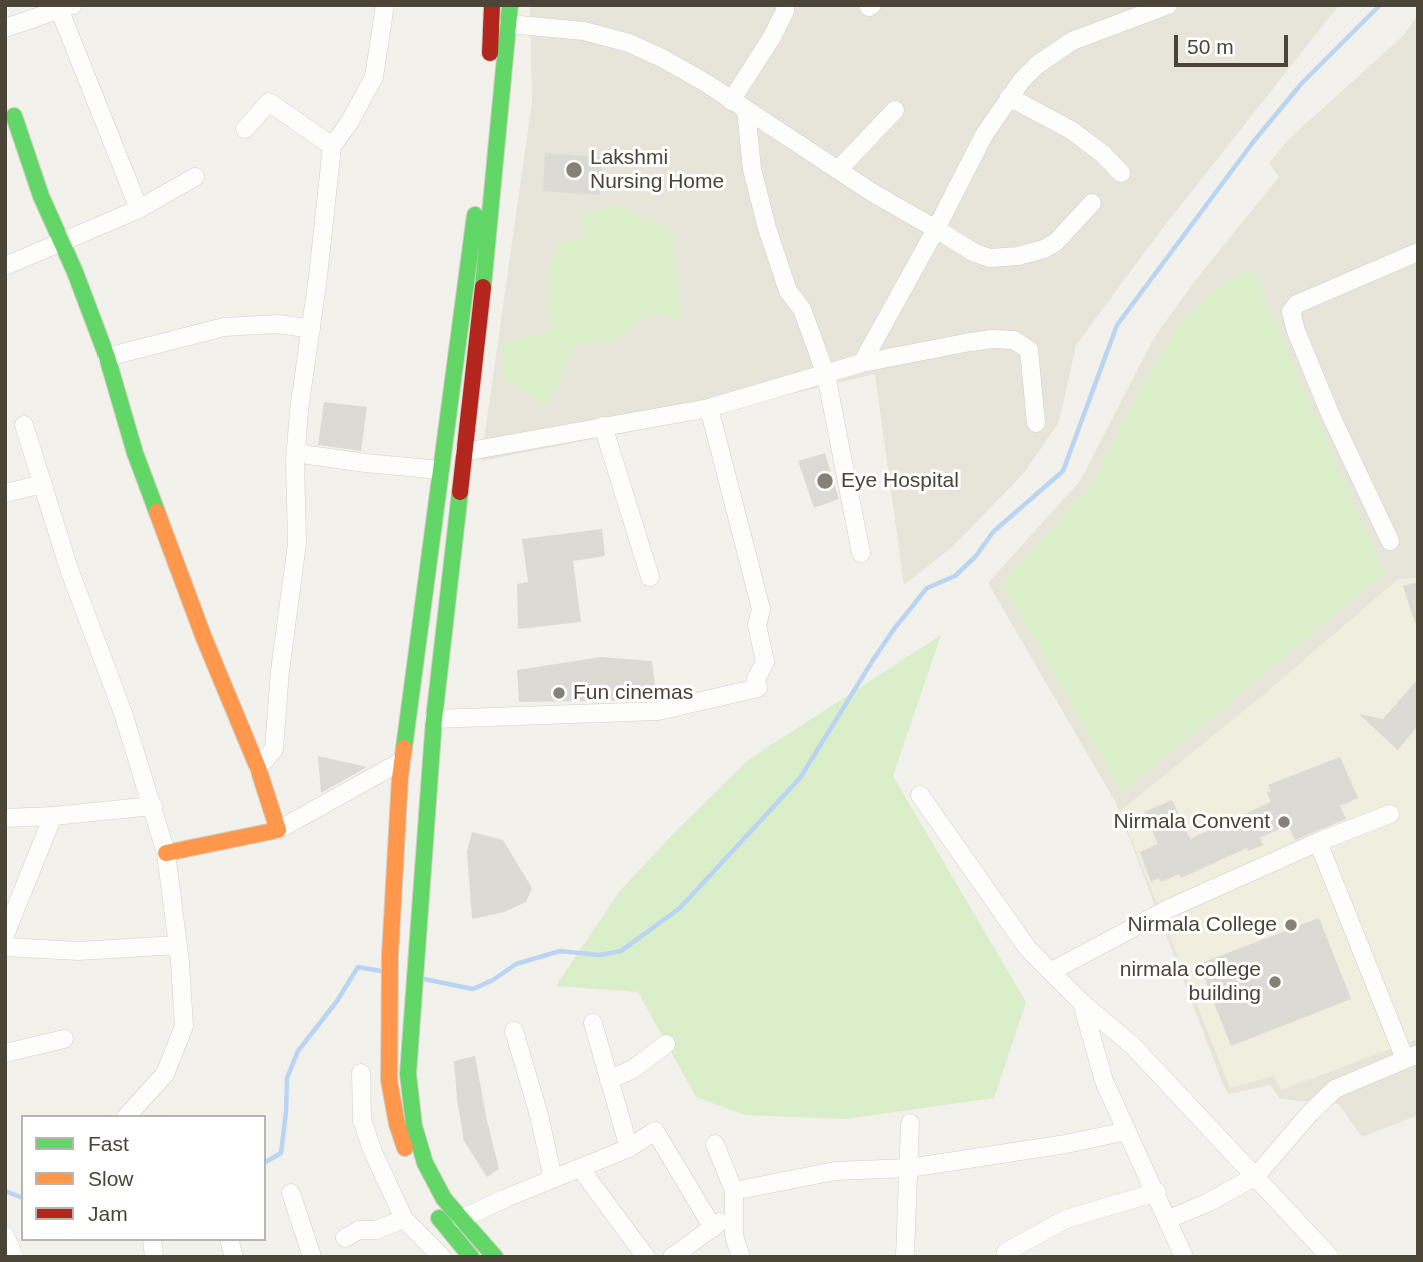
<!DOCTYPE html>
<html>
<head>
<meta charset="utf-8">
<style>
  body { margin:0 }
  #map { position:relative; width:1423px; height:1262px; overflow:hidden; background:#f2f1ec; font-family:Arial,sans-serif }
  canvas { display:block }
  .frame { position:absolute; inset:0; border:7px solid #4a4536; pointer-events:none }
  .legend { position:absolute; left:21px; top:1115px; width:245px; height:126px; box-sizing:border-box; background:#fff; border:2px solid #b7b5af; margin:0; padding:9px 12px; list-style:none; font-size:21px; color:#4a4536 }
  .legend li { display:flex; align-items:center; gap:14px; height:35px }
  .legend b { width:35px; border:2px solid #b7b5af }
  .scale { position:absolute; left:1174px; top:35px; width:114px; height:32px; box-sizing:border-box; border:4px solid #4a4536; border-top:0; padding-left:9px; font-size:21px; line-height:24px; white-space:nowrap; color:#4a4536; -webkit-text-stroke:5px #fff; paint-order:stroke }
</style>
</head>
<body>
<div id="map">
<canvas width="1423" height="1262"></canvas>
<div class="frame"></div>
<ul class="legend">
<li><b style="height:9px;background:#63d668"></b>Fast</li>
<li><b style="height:9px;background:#ff974d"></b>Slow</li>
<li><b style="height:9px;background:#b3261e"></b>Jam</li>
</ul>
<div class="scale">50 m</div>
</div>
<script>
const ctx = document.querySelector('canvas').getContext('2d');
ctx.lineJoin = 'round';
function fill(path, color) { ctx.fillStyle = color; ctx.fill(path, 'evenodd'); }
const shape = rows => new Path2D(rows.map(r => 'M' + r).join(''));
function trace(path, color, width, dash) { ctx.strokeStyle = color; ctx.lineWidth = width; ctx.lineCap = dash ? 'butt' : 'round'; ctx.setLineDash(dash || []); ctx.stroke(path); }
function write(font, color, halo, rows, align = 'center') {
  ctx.font = font + ' Arial,sans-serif'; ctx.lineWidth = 6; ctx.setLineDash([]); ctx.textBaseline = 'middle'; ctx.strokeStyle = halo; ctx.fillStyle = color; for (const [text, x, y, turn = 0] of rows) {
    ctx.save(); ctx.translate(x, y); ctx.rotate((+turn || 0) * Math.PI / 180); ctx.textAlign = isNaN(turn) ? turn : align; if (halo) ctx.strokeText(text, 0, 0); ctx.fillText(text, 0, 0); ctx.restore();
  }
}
const residential = shape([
  [530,5,1339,5,1162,229,1076,345,1059,422,1024,473,952,547,904,585,875,374,644,429,481,461,532,102],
  [1418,15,1418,1115,1362,1137,1339,1104,1280,1099,1270,1085,1229,1094,1224,1087,1116,803,988,583,1080,481,1154,338,1194,282,1279,177,1269,163,1290,138,1404,35]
]);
const education = shape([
  [1418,578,1418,1039,1281,1090,1274,1076,1230,1088,1120,811,1263,695,1398,579]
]);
const green = shape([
  [619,205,672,231,682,320,651,314,613,342,577,343,547,406,504,379,501,343,553,330,547,297,548,271,558,242,583,239,581,212],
  [1253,266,1269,308,1385,573,1122,793,1002,585,1092,483,1141,386,1180,322,1215,290],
  [941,635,893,776,1026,1002,994,1098,845,1119,745,1115,696,1097,638,992,556,986,619,892,672,835,748,760]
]);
const stream = shape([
  [424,979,473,989,493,980,516,964,560,951,599,955,621,951,680,908,800,778,873,660,894,629,927,588,955,576,976,556,993,532,1063,471,1117,325,1254,141,1301,84,1380,5],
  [264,1163,281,1153,286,1112,287,1078,298,1051,337,1001,358,967,381,971],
  [5,1191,23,1198]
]);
const building = shape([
  [545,153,603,157,600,195,543,191],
  [324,402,367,407,361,451,318,445],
  [825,453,839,499,814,508,798,461],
  [602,529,605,556,573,561,581,622,518,629,517,584,528,582,522,539],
  [1418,582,1418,623,1415,623,1403,586],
  [601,657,652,661,657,700,519,702,517,670],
  [1418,679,1418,725,1398,750,1359,714,1383,719],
  [318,756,367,767,321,793],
  [1340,757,1358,798,1340,806,1346,819,1295,840,1288,825,1260,838,1263,845,1248,851,1247,848,1181,878,1179,874,1161,882,1159,878,1151,882,1140,852,1158,844,1144,812,1172,800,1190,839,1271,802,1267,792,1271,791,1268,785],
  [472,832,503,840,532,888,526,902,504,912,472,919,467,852],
  [1319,918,1351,999,1231,1046,1199,964],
  [475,1056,486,1116,499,1169,487,1177,464,1141,457,1099,454,1061]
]);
const street = shape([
  [869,7,872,5],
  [60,11,139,209],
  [508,24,584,31,629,43,662,58,706,83,873,193,936,229,984,135,1022,80,1037,65,1072,41,1168,5],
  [5,28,73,5],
  [1009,97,1071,130,1103,154,1121,173],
  [731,101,772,37,785,11,785,5],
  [746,110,752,169,767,228,788,291,802,309,826,375,861,553],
  [245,129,269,102,332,146],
  [838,170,895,110],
  [5,266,139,209,195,177],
  [107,357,224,327,279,324,311,329],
  [862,363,936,229,975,253,990,258,1018,256,1044,249,1056,242,1092,203],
  [24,425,69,569,123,713,166,853,180,962,184,1026,165,1074,126,1117],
  [603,426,650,577],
  [296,451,308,455,366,463,440,470],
  [464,452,709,408,862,363,970,342,993,339,1014,340,1029,350,1036,423],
  [5,493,43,484],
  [1390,541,1331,416,1296,331,1291,312,1297,304,1418,252],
  [434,719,658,711,758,688,756,679,765,662,757,625,761,609,709,408],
  [258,768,274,749,280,671,297,543,295,461,299,410,318,277,332,146,349,123,374,77,385,5],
  [920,795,1028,949,1082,1003,1133,1046,1330,1257],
  [5,818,53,816,153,806],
  [278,830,402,761],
  [1318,842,1405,1059],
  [5,935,53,816],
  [5,947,78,951,178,945],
  [1052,971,1170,908,1318,842,1390,814],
  [1082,1003,1104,1081,1184,1257],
  [593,1023,629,1148],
  [514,1031,539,1115,553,1179],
  [5,1053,64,1039],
  [609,1080,633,1069,666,1044],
  [715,1144,734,1191,734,1236,741,1257],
  [580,1168,646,1257],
  [734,1191,835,1171,909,1168,1066,1144,1127,1131],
  [291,1193,312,1257],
  [404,1219,442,1257],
  [461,1219,506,1198,629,1148,655,1131,713,1228],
  [1169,1219,1207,1203,1256,1176,1310,1113,1335,1089,1418,1054],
  [5,1235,14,1257],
  [345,1238,359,1230,376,1230,404,1219,373,1152,362,1120,361,1073],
  [152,1239,154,1257],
  [229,1239,234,1257],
  [1006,1252,1066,1219,1157,1192],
  [672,1257,720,1222],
  [905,1257,910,1123]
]);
const fast = shape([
  [14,116,41,196,75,272,107,357,135,453,157,512],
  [483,287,510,5],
  [460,492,434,719,408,1074,414,1126,425,1163,444,1199,495,1257],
  [404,748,475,215],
  [439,1218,471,1257]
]);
const slow = shape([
  [157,512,204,638,258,768,278,830,166,853],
  [404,748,400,778,390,955,389,1080,397,1124,405,1148]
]);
const jam = shape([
  [490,53,492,5],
  [460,492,483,287]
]);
const markers = [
  [574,170,9,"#858176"],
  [825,481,9,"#858176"],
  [559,693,7,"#858176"],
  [1284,822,7,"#858176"],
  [1291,925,7,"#858176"],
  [1275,982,7,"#858176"]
];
const poiNames = [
  ["Lakshmi",590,158],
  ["Nursing Home",590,182],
  ["Eye Hospital",841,481],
  ["Fun cinemas",573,693],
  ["Nirmala Convent",1270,822,"right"],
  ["Nirmala College",1277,925,"right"],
  ["nirmala college",1261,970,"right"],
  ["building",1261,994,"right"]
];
fill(residential, '#e7e4d9');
fill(education, '#f0eede');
fill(green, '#dbeeca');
trace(stream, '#bad4f3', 4.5);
fill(building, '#dcdad4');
trace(street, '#d0cfc9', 19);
trace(fast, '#d2d0c3', 18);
trace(slow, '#d2d0c3', 18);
trace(jam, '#d2d0c3', 18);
trace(street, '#fdfdfc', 18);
trace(fast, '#63d668', 16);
trace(slow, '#ff974d', 16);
trace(jam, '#b3261e', 16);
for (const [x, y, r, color] of markers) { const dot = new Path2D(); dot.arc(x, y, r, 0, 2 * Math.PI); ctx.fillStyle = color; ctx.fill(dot); trace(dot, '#fff', 2.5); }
write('21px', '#4a4536', '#fff', poiNames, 'left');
</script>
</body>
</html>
